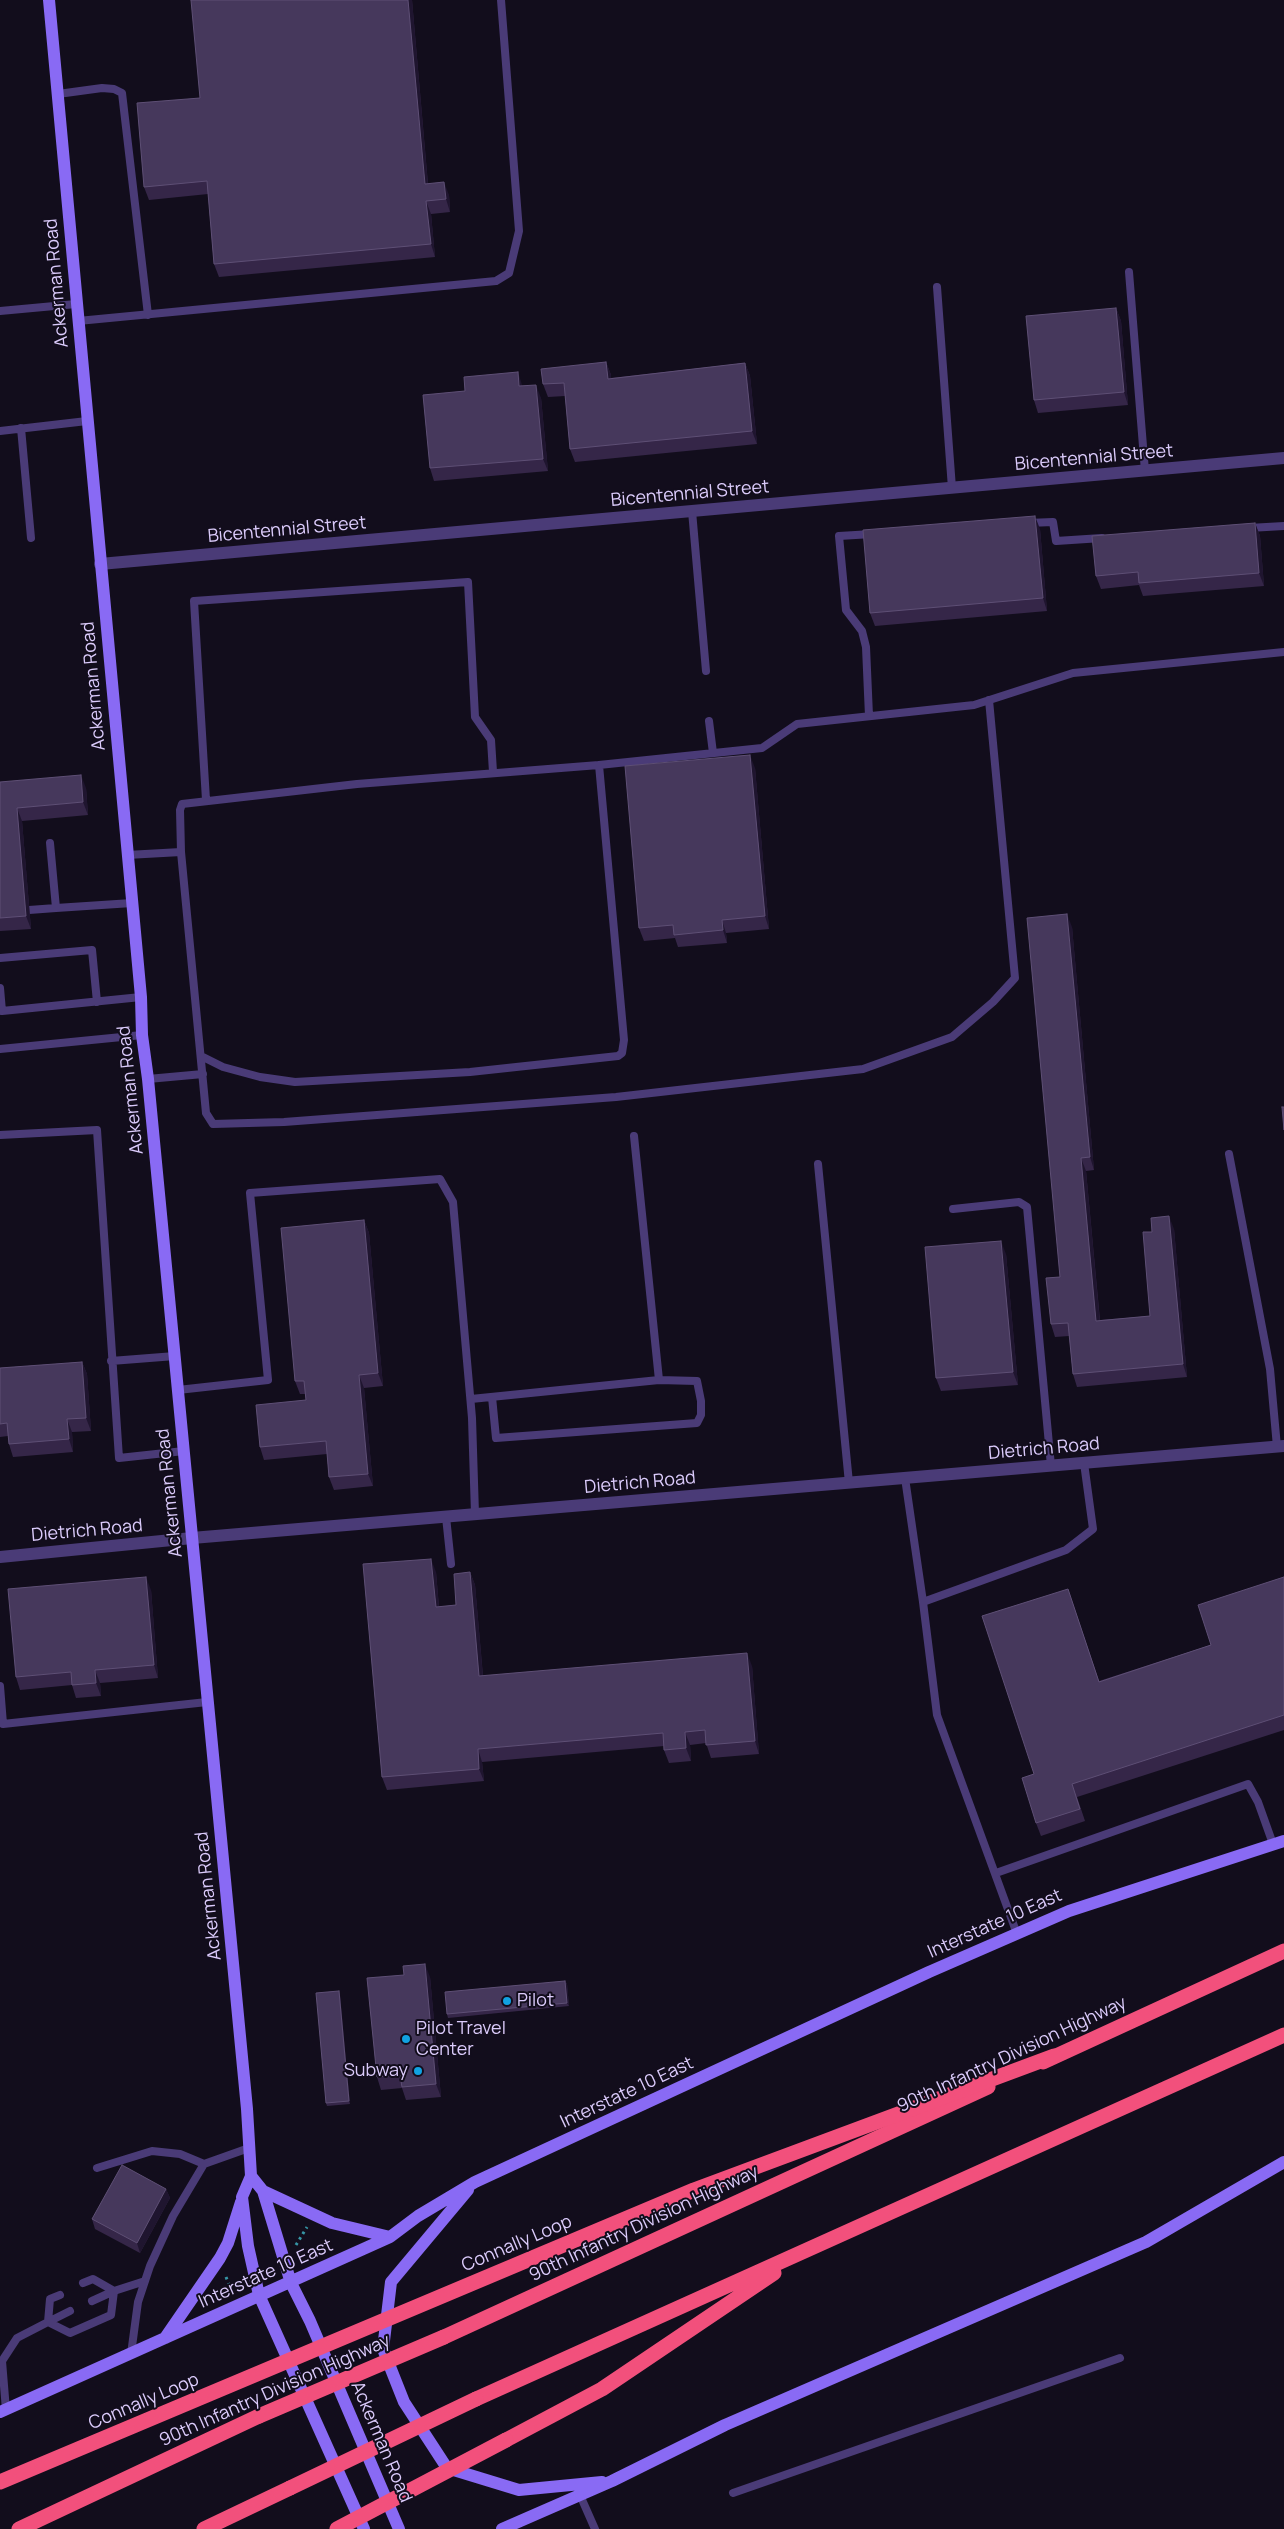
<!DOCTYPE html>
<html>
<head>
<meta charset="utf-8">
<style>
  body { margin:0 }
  canvas { display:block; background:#120d1c }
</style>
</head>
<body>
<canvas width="1284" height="2529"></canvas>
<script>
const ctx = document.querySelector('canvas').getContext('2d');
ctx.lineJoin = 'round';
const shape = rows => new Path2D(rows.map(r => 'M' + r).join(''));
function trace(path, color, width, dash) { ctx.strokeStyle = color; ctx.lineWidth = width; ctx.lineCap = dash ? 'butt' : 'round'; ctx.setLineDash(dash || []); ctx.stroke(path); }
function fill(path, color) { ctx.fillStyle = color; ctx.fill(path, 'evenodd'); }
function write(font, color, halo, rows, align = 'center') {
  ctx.font = font + ' Manrope,sans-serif'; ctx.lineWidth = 4; ctx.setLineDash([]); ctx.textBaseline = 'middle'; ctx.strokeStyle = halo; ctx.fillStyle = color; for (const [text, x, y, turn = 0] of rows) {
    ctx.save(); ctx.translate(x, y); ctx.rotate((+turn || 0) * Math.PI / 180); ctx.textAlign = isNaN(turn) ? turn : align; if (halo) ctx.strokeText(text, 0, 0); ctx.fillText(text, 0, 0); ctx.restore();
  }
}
const path = shape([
  [296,2245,307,2227],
  [226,2277,229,2284]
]);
const lane = shape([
  [58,94,102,88,114,89,122,93,148,315],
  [1129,272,1145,471],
  [937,287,952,488],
  [0,311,76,304],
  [78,321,496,281,509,273,519,231,501,0],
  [21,428,31,538],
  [0,431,87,421],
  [692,511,706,671],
  [1028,523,1053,522,1056,541,1102,538],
  [1249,528,1284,526],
  [869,716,866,647,862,631,846,610,839,536,872,534],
  [709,721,713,753],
  [599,765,762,748,797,724,974,705,1073,673,1284,652],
  [206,800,194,601,468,582,475,717,491,740,493,772],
  [50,843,56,908,132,903],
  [127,855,181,852],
  [29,910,56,908],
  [0,958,92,950,97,1002],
  [0,988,2,1011,141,997],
  [0,1049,142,1035],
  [201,1056,223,1067,260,1077,295,1082,470,1072,618,1056,622,1053,624,1040,599,765,357,784,182,804,180,810,181,852,206,1113,213,1124,284,1122,616,1097,863,1069,952,1037,993,1002,1015,978,989,700],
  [148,1079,203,1074],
  [0,1135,97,1130,119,1458,184,1451],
  [1229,1154,1270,1369,1277,1447],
  [818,1164,849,1483],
  [953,1209,1019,1202,1027,1207,1051,1466],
  [111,1361,175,1356],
  [178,1390,268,1380,250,1193,440,1179,453,1202,472,1418,475,1514],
  [492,1397,496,1438,697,1423,701,1415,701,1401,697,1381,659,1380],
  [471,1399,659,1380,634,1136],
  [905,1478,923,1602,1066,1550,1093,1529,1084,1463],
  [446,1517,451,1564],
  [923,1602,937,1715,1017,1934],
  [0,1686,3,1724,207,1702],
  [996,1873,1248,1784,1258,1802,1273,1844],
  [97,2168,152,2151,180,2154,204,2164],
  [83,2283,93,2279,114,2291,145,2281],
  [60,2295,50,2299,48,2322,70,2311],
  [131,2354,138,2302,150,2266,173,2216,204,2164,249,2148],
  [6,2410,2,2361,17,2338,48,2322,70,2333,111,2315,114,2291,92,2301],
  [733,2493,1120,2358],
  [580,2495,595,2529]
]);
const street = shape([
  [100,564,1284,458],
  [0,1557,192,1538,1284,1446]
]);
const secondary = shape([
  [49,0,141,997,142,1035,148,1079,247,2109,251,2176,242,2197,248,2246,259,2295,364,2529],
  [251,2176,263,2191,291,2283,310,2321,399,2529],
  [468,2190,391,2282,383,2349,404,2402,447,2468,519,2490,602,2482],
  [263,2191,332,2223,390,2237],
  [165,2338,220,2258,228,2243,241,2202],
  [0,2412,390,2237,418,2216,475,2182,929,1972,1069,1911,1284,1841],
  [502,2529,612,2481,725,2425,1146,2242,1284,2162]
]);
const highway = shape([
  [1043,2062,1284,1951],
  [444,2337,988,2087],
  [476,2399,1284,2035],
  [506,2440,602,2389,774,2273],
  [19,2529,259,2416],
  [204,2529,290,2488]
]);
const highwayBridge = shape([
  [259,2416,444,2337],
  [0,2482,694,2190,1054,2056],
  [290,2488,476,2399],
  [337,2529,506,2440]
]);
const wall = shape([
  [412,0,428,184,449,195,450,212,431,214,435,257,219,277,214,264,208,194,149,200,144,187,200,98],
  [1116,308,1121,321,1128,405,1038,413,1034,400],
  [606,362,611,375,611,378,745,363,750,376,757,444,575,462,570,449,565,396,548,397,543,384],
  [522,386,541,398,548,471,434,481,430,468],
  [1255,523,1260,536,1264,586,1143,596,1139,585,1101,589,1096,576],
  [1040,529,1047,611,875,626,870,613],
  [755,768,769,929,726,933,727,943,678,947,675,938,644,941,639,928],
  [0,782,86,788,88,815,22,821,31,929,0,931],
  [1072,927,1094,1170,1086,1171,1100,1320,1150,1316,1174,1229,1187,1377,1077,1387,1073,1374,1069,1336,1055,1337,1051,1324,1060,1277],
  [364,1220,369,1233,383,1386,364,1388,373,1486,334,1490,329,1477,327,1454,264,1460,260,1447,306,1400,305,1394,300,1394,295,1381],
  [1006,1254,1018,1385,941,1391,936,1378],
  [82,1362,87,1374,91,1431,72,1432,73,1452,13,1457,9,1444,8,1436,0,1437,0,1368],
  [436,1572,439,1607,456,1605,470,1572,475,1585,483,1676,752,1666,759,1754,711,1758,706,1743,690,1745,691,1761,669,1763,664,1750,664,1746,482,1762,484,1781,387,1790,382,1777],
  [1284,1577,1284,1730,1077,1797,1085,1821,1041,1836,1036,1823,1068,1589,1099,1681,1211,1645],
  [151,1590,158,1678,100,1683,101,1696,76,1698,72,1685,20,1690,16,1677],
  [430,1977,441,2097,406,2100,402,2088,381,2090,377,2077],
  [565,1981,567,1984,569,2006,448,2018,447,2014],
  [339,1991,340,1995,350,2104,327,2106,326,2103],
  [166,2189,170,2198,140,2253,95,2229,92,2219]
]);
const shadedWall = shape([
  [408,0,412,0,429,197,425,184],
  [444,182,449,195,450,212,446,199],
  [426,201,431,214,435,257,431,244],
  [1116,308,1121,321,1128,405,1124,392],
  [606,362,611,375,612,392,608,379],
  [745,363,750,376,757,444,752,431],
  [518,372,522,385,524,399,519,386],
  [536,385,541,398,548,471,543,459],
  [1035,516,1040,529,1047,611,1043,598],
  [1255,523,1260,536,1264,586,1259,573],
  [750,755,755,768,769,929,765,916],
  [81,775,86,788,88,815,83,802],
  [17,808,22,821,31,929,26,916],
  [1067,914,1072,927,1094,1170,1090,1157],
  [722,920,726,933,727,943,723,930],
  [1081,1158,1086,1171,1101,1334,1096,1321],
  [1169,1216,1174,1229,1187,1377,1183,1364],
  [364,1220,369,1233,383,1386,378,1373],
  [1001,1241,1006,1254,1018,1385,1013,1372],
  [82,1362,87,1374,91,1431,86,1418],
  [359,1375,364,1388,373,1486,368,1474],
  [67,1419,72,1432,73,1452,69,1439],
  [431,1559,436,1572,440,1620,436,1607],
  [470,1572,475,1585,484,1689,479,1676],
  [146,1577,151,1590,158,1678,154,1665],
  [747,1653,752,1666,759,1754,755,1741],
  [95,1670,100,1683,101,1696,96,1683],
  [685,1732,690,1745,691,1761,686,1748],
  [478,1749,482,1762,484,1781,479,1769],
  [425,1964,430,1977,441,2097,436,2084],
  [565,1981,567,1984,569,2006,567,2003],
  [339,1991,340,1995,350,2104,349,2101],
  [166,2189,170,2198,140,2253,137,2243]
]);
const building = shape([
  [191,0,408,0,425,184,444,182,446,199,426,201,431,244,214,264,207,181,144,187,137,103,200,98,191,0],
  [1116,308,1124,392,1034,400,1026,316,1116,308],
  [606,362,608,379,745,363,752,431,570,449,564,383,543,384,541,369,606,362],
  [518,372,519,386,536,385,543,459,430,468,423,395,465,391,464,377,518,372],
  [1035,516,1043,598,870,613,863,530,1035,516],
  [1255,523,1259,573,1139,583,1138,572,1096,576,1092,536,1255,523],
  [750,755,765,916,722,920,723,930,674,935,673,925,639,928,625,766,750,755],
  [81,775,83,802,17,808,26,916,0,918,0,782,81,775],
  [1067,914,1090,1157,1081,1158,1096,1321,1150,1316,1143,1232,1152,1232,1151,1218,1169,1216,1183,1364,1073,1374,1068,1323,1051,1324,1046,1278,1060,1277,1027,918,1067,914],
  [1282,1107,1284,1107,1284,1130,1282,1107],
  [364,1220,378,1373,359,1375,368,1474,329,1477,326,1441,260,1447,256,1405,306,1400,304,1381,295,1381,281,1228,364,1220],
  [1001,1241,1013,1372,936,1378,925,1247,1001,1241],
  [82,1362,86,1418,67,1419,69,1439,9,1444,7,1423,0,1424,0,1368,82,1362],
  [431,1559,436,1607,456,1605,454,1574,470,1572,479,1676,747,1653,755,1741,706,1745,705,1730,685,1732,686,1748,664,1750,663,1733,478,1749,479,1769,382,1777,363,1564,431,1559],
  [146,1577,154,1665,95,1670,96,1683,72,1685,71,1672,16,1677,8,1589,146,1577],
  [1284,1577,1284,1715,1072,1784,1080,1809,1036,1823,1022,1778,1034,1774,982,1616,1068,1589,1099,1682,1211,1645,1198,1605,1284,1577],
  [425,1964,436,2084,402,2087,400,2075,377,2077,367,1978,404,1975,403,1966,425,1964],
  [565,1981,567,2003,447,2014,445,1992,565,1981],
  [339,1991,349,2101,326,2103,316,1993,339,1991],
  [122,2165,166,2189,137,2243,92,2219,122,2165]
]);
const markers = [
  [507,2001,5,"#11a2e1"],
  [406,2039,5,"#11a2e1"],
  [418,2071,5,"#11a2e1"]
];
const streetNames = [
  ["Ackerman Road",57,283,-95],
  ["Bicentennial Street",1094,458,-5],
  ["Bicentennial Street",690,494,-5],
  ["Bicentennial Street",287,530,-5],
  ["Ackerman Road",94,686,-95],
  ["Ackerman Road",131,1090,-96],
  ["Dietrich Road",1044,1449,-5],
  ["Dietrich Road",640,1483,-5],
  ["Ackerman Road",170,1493,-96],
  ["Dietrich Road",87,1531,-5],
  ["Ackerman Road",209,1896,-96],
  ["Interstate 10 East",995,1924,-24],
  ["90th Infantry Division Highway",1012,2055,-25],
  ["Interstate 10 East",627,2093,-25],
  ["90th Infantry Division Highway",644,2224,-25],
  ["Connally Loop",517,2244,-23],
  ["Interstate 10 East",266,2274,-24],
  ["90th Infantry Division Highway",275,2391,-24],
  ["Connally Loop",144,2402,-23],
  ["Ackerman Road",381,2442,67]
];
const poiNames = [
  ["Pilot",517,2001],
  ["Pilot Travel",416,2029],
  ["Center",416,2050],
  ["Subway",408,2071,"right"]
];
trace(path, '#3695a5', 3, [2.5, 4]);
trace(lane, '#4a3b77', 8);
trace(street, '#4a3b77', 12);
trace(secondary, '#896af4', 12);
trace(highway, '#f2507c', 15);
trace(highwayBridge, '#f2507c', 15);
fill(wall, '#352648');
fill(shadedWall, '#1f152f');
fill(building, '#46385c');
trace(building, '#5e4f75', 1);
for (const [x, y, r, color] of markers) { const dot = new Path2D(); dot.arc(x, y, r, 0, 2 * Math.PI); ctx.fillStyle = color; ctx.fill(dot); trace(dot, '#120d1c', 2); }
write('18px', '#dbcbfb', '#120d1c', streetNames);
write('18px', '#dbcbfb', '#120d1c', poiNames, 'left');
</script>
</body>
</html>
